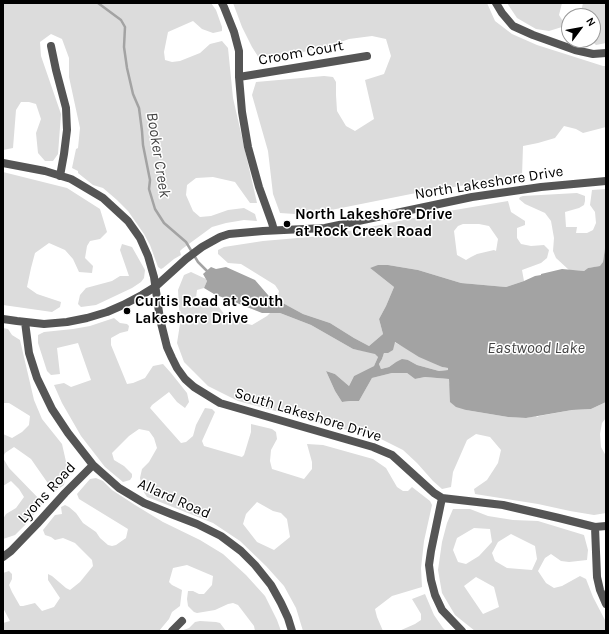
<!DOCTYPE html>
<html>
<head>
<meta charset="utf-8">
<style>
  body { margin:0 }
  #map { position:relative; width:609px; height:634px; overflow:hidden; background:#fff; font-family:Karla,sans-serif }
  canvas { display:block }
  .frame { position:absolute; inset:0; border:4px solid #000; pointer-events:none }
  .north { position:absolute; left:561px; top:8px; width:40px; height:40px; box-sizing:border-box; background:#fff; border:1px solid #999; border-radius:50%; rotate:58deg; font-size:11px; font-weight:700; line-height:16px; text-align:center; color:#000 }
  .north::after { content:''; display:block; margin:auto; width:14px; height:18px; background:#000; clip-path:polygon(50% 0,100% 100%,50% 72%,0 100%) }
</style>
</head>
<body>
<div id="map">
<canvas width="609" height="634"></canvas>
<div class="frame"></div>
<div class="north">N</div>
</div>
<script>
const ctx = document.querySelector('canvas').getContext('2d');
ctx.lineJoin = 'round';
function fill(path, color) { ctx.fillStyle = color; ctx.fill(path, 'evenodd'); }
const shape = rows => new Path2D(rows.map(r => 'M' + r).join(''));
function trace(path, color, width, dash) { ctx.strokeStyle = color; ctx.lineWidth = width; ctx.lineCap = dash ? 'butt' : 'round'; ctx.setLineDash(dash || []); ctx.stroke(path); }
function write(font, color, halo, rows, align = 'center') {
  ctx.font = font + ' Karla,sans-serif'; ctx.lineWidth = 3; ctx.setLineDash([]); ctx.textBaseline = 'middle'; ctx.strokeStyle = halo; ctx.fillStyle = color; for (const [text, x, y, turn = 0] of rows) {
    ctx.save(); ctx.translate(x, y); ctx.rotate((+turn || 0) * Math.PI / 180); ctx.textAlign = isNaN(turn) ? turn : align; if (halo) ctx.strokeText(text, 0, 0); ctx.fillText(text, 0, 0); ctx.restore();
  }
}
const green = shape([
  [3,3,211,3,216,10,222,27,222,31,213,33,202,29,193,21,168,32,164,52,165,60,172,62,180,61,200,53,210,44,222,41,228,48,233,98,257,203,250,203,235,182,213,177,196,178,187,185,186,195,193,211,200,217,211,216,228,210,244,208,255,214,257,221,244,220,226,223,212,227,182,249,180,251,181,255,174,259,163,268,161,269,158,267,150,245,144,234,128,211,117,200,103,188,93,185,78,173,78,171,72,168,76,149,78,148,80,128,69,77,69,58,62,39,51,34,40,42,41,56,61,114,58,154,53,161,45,161,38,153,36,133,41,119,36,104,29,102,21,102,16,110,13,148,3,150],
  [233,3,487,3,495,21,512,34,537,45,603,66,606,66,606,127,583,133,576,129,564,126,555,138,538,143,523,146,522,176,416,193,331,210,295,214,280,213,273,194,268,151,252,95,256,82,324,76,333,77,336,82,336,95,337,111,346,126,355,131,374,119,365,80,384,74,391,56,386,39,372,36,349,39,324,48,270,58,259,58,252,47,242,27],
  [507,3,562,3,559,15,564,23,562,27,549,31,536,29,517,18],
  [583,3,606,3,606,43,596,45,591,40,593,40,593,16,580,16],
  [3,172,67,188,100,209,107,232,100,239,90,241,87,246,85,258,93,266,92,273,79,272,73,259,65,250,49,243,35,253,31,268,27,287,37,294,61,302,60,307,52,312,3,305],
  [606,189,606,247,605,248,603,262,601,266,588,268,584,271,569,270,556,258,553,251,554,238,551,221,545,213,525,204,519,199,520,197,523,196,577,193,585,196,585,201,584,205,579,208,565,212,566,227,577,227,576,233,587,233,593,230,596,223,595,212,590,205,592,190],
  [508,201,511,212,525,221,525,225,517,228,517,238,521,244,531,246,544,245,549,250,547,258,541,263,522,270,524,281,506,287,461,283,418,270,388,265,370,268,394,287,386,306,379,319,383,334,369,346,354,338,330,323,303,314,277,300,279,291,275,285,241,264,228,263,218,254,218,250,224,247,263,241,321,236,365,228,443,212],
  [463,224,479,224,489,226,498,239,496,251,494,250,477,254,471,257,466,260,457,255,454,231,458,226],
  [122,244,132,247,145,270,144,278,141,282,132,288,96,305,81,307,78,304,80,295,86,288,112,281,120,276,129,276,120,250],
  [191,272,206,279,207,281,204,288,197,290,196,298,202,301,215,302,225,315,236,321,252,325,267,316,270,313,280,313,311,325,353,349,375,353,378,357,374,366,354,376,349,386,335,374,326,371,335,391,342,402,350,401,359,401,372,378,392,373,407,373,415,379,425,377,449,379,449,383,466,410,508,417,526,418,536,416,537,417,539,416,572,410,591,409,606,402,606,418,602,423,600,434,601,447,606,456,606,513,594,515,570,511,538,504,475,494,474,489,487,480,498,463,501,450,490,437,476,434,467,440,453,472,451,487,442,489,433,481,417,463,403,450,377,437,339,428,238,401,208,386,184,362,177,343,180,324,178,290,184,275],
  [114,318,120,323,127,324,129,326,128,331,120,333,111,338,111,345,127,384,133,383,145,378,153,366,163,364,171,373,187,393,189,402,185,408,177,402,169,392,152,405,150,408,181,443,186,442,193,436,196,425,205,408,212,409,215,412,202,441,204,446,242,457,244,455,251,432,251,424,272,429,276,432,277,439,271,450,270,461,272,469,304,479,312,469,312,462,307,444,323,445,373,459,386,468,397,487,403,491,408,491,412,487,430,501,432,505,424,541,421,568,422,587,392,596,375,609,377,617,383,631,303,631,296,608,284,586,266,566,240,541,213,523,155,500,147,497,142,489,140,478,142,469,149,462,157,448,154,438,149,431,139,429,129,436,112,453,114,460,124,466,132,474,132,477,130,480,123,482,105,467,81,436,62,403,54,385,64,383,71,387,91,380,78,343,57,348,60,374,51,375,47,371,38,343,38,335,44,332,73,329,90,326],
  [257,502,273,511,281,513,287,519,290,537,274,550,257,542,243,524,246,514],
  [3,328,8,329,12,335,20,340,34,400,42,419,62,444,67,466,64,485,54,492,31,459,14,447,5,453,3,457,3,434,12,438,22,432,29,425,30,416,9,403,3,403],
  [394,342,442,367,448,368,448,370,439,371,417,365,408,360,396,362,389,367,381,369,379,364,382,359,384,353],
  [3,458,9,468,43,503,27,523,15,535,3,539,3,519,6,514,16,508,24,497,19,489,11,481,3,486],
  [96,478,103,481,112,490,135,505,163,522,200,540,223,554,246,575,265,596,277,620,281,631,255,631,254,626,238,605,233,603,228,604,215,610,197,613,194,612,188,606,187,599,188,591,193,591,199,594,204,594,212,585,213,576,187,565,173,568,169,582,172,585,182,590,180,606,172,612,169,619,159,631,3,631,3,623,10,621,3,608,3,573,9,571,12,574,12,579,9,585,12,592,20,606,23,606,35,603,42,611,54,607,60,598,48,580,48,574,52,576,66,588,70,590,80,582,93,566,92,560,75,543,63,538,55,540,51,537,45,535,43,530,55,515,62,514,61,507,65,505,69,507,76,513,83,523,96,532,100,538,108,545,112,546,116,545,126,538,128,529,79,499,77,494,90,479],
  [453,509,470,509,488,516,513,520,538,521,584,535,588,550,587,560,569,562,561,561,551,554,545,558,538,571,546,583,554,588,562,586,580,576,586,579,593,597,606,622,606,631,475,631,455,615,442,593,438,570,442,542,447,523],
  [474,528,490,529,492,542,479,556,466,564,458,562,453,550,457,538],
  [511,534,535,546,537,559,532,570,507,568,495,561,492,553,498,542],
  [476,577,494,587,499,607,483,614,464,586],
  [425,594,434,615,443,628,446,631,399,631,415,624,421,620,421,614,412,599],
  [200,621,216,622,220,623,226,631,181,631,189,628,195,622]
]);
const water = shape([
  [606,247,606,402,591,409,572,410,526,418,508,417,466,410,456,407,450,402,449,379,425,377,415,379,407,373,392,373,372,378,359,401,350,401,342,402,335,391,326,371,335,374,349,386,354,376,374,366,378,357,375,354,353,349,311,325,280,313,262,313,257,311,214,294,204,288,207,281,203,274,211,267,216,269,226,267,255,280,268,295,303,314,330,323,354,338,369,346,383,334,379,319,386,306,394,287,370,268,378,265,388,265,418,270,461,283,506,287,524,281,535,276,541,275,541,274,562,269,584,271,588,268,600,266,603,262,605,248],
  [395,342,419,357,442,367,448,368,448,370,439,371,417,365,408,360,402,359,396,362,389,367,381,369,379,364,382,359,384,353,388,353,393,350]
]);
const stream = shape([
  [98,3,121,20,125,27,124,47,127,68,133,94,139,108,142,131,143,145,150,180,149,189,155,209,164,223,186,242,198,262,208,272]
]);
const street = shape([
  [222,3,224,7,234,32,239,51,239,77,242,112,248,147,259,187,272,223,274,230],
  [496,3,502,13,513,26,533,35,575,50,593,54,606,53],
  [51,46,56,70,66,108,67,130,64,154,60,176],
  [239,77,367,56],
  [3,163,45,171,71,179,103,198,128,221,140,238,148,256,154,277,160,319,167,347,172,358,177,368,185,379,194,387,220,403,373,447,392,455,434,493,442,498,503,505,559,518,595,527,606,526],
  [3,319,17,321,44,324,67,322,87,318,107,312,123,305,142,295,155,287,186,259,202,247,220,237,229,234,263,231,325,228,472,197,541,187,606,181],
  [25,322,29,353,37,378,52,409,68,433,93,465,119,488,144,503,171,514,197,524,221,536,241,551,255,565,271,585,281,603,288,618,292,631],
  [442,498,431,551,429,565,431,580,435,595,442,610,462,631],
  [595,527,597,577,600,590,606,604],
  [3,557,11,551,37,524,65,493,93,465],
  [172,631,182,621]
]);
const markers = [
  [287,224,4,"#000"],
  [127,311,4,"#000"]
];
const streetNames = [
  ["Croom Court",301,53,-10],
  ["North Lakeshore Drive",489,183,-9],
  ["South Lakeshore Drive",308,415,17],
  ["Lyons Road",47,493,-47],
  ["Allard Road",174,499,24]
];
const poiNames = [
  ["North Lakeshore Drive",295,215],
  ["at Rock Creek Road",295,232],
  ["Curtis Road at South",135,302],
  ["Lakeshore Drive",135,319]
];
const waterNames = [
  ["Booker Creek",158,155,81],
  ["Eastwood Lake",536,348]
];
fill(green, '#dcdcdc');
fill(water, '#a3a3a3');
trace(stream, '#a3a3a3', 2.5);
trace(street, '#555', 8);
for (const [x, y, r, color] of markers) { const dot = new Path2D(); dot.arc(x, y, r, 0, 2 * Math.PI); ctx.fillStyle = color; ctx.fill(dot); trace(dot, '#fff', 1.5); }
write('15px', '#000', '#fff', streetNames);
write('bold 15px', '#000', '#fff', poiNames, 'left');
write('italic 16px', '#444', '#fff', waterNames);
</script>
</body>
</html>
